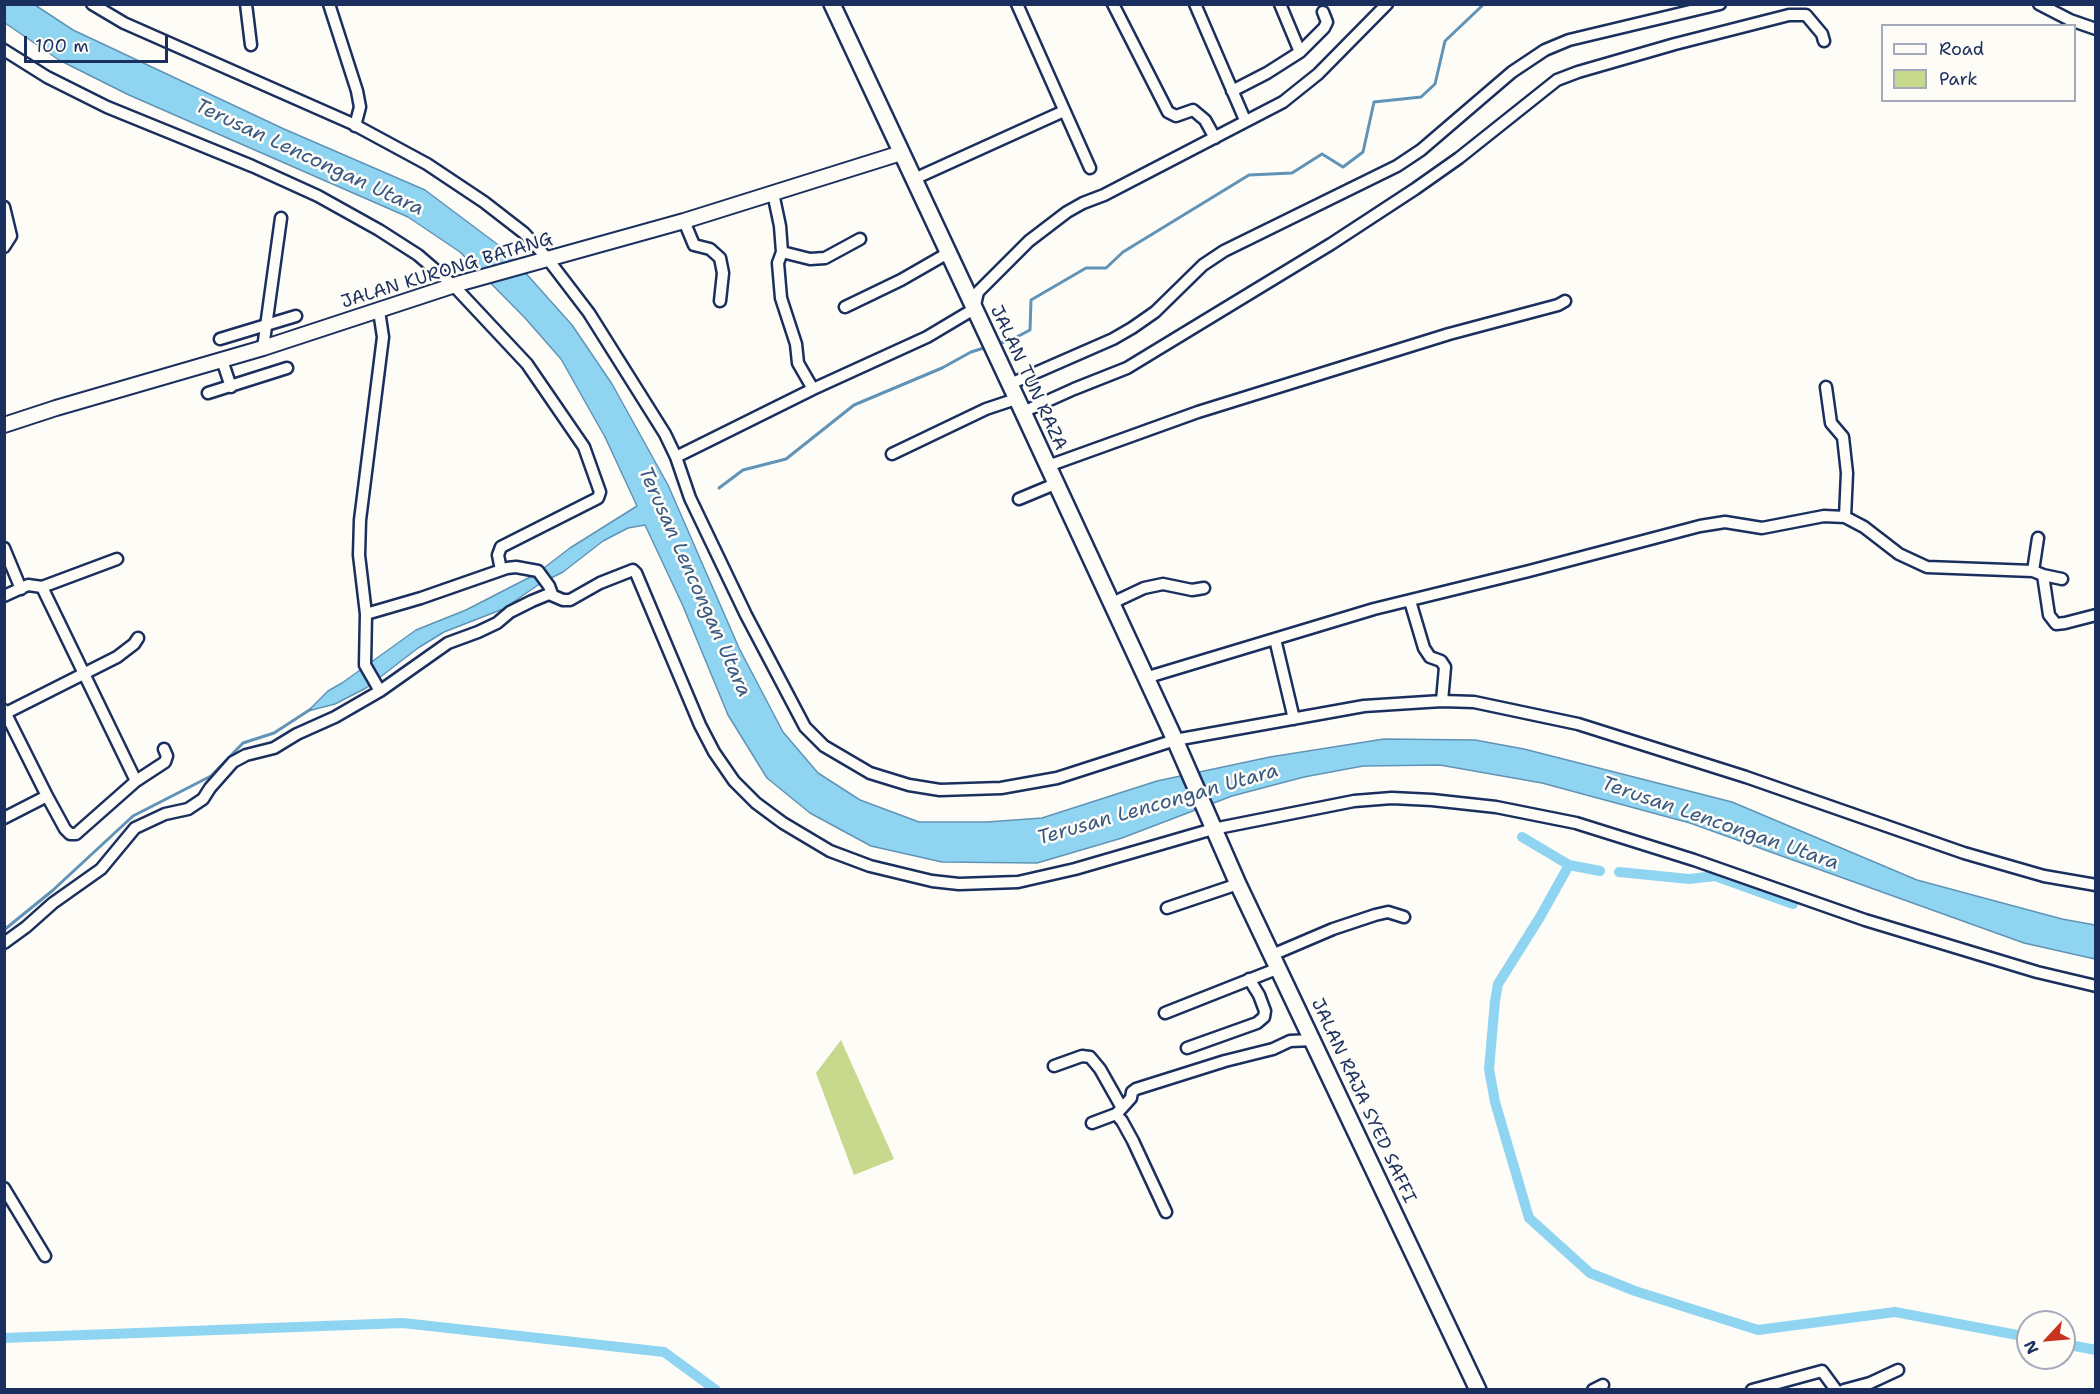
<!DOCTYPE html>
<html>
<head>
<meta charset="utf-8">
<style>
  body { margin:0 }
  #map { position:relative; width:2100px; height:1394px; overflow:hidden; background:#fdfcf7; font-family:"Shantell Sans",sans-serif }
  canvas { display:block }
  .frame { position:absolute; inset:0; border:6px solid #1b2f5e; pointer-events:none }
  .legend { position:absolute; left:1881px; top:24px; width:195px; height:78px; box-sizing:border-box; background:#fdfcf7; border:2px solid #a3aaba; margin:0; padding:8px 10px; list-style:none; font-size:18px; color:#1b2f5e }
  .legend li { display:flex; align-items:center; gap:12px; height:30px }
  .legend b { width:30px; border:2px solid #a3aaba }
  .north { position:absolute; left:2016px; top:1310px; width:60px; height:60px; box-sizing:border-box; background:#fdfcf7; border:2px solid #a3aaba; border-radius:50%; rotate:244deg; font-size:16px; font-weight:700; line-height:24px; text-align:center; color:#1b2f5e }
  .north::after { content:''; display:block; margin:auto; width:21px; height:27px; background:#c8321e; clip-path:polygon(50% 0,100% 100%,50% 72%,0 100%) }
  .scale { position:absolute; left:24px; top:36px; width:144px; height:27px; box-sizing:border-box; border:3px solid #1b2f5e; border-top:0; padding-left:8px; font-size:18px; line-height:21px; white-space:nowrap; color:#1b2f5e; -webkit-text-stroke:4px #fdfcf7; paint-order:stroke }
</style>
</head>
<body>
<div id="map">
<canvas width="2100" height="1394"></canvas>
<div class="frame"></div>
<ul class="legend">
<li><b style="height:8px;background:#fdfcf7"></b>Road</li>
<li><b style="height:16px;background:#c8d88c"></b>Park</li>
</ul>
<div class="north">N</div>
<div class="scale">100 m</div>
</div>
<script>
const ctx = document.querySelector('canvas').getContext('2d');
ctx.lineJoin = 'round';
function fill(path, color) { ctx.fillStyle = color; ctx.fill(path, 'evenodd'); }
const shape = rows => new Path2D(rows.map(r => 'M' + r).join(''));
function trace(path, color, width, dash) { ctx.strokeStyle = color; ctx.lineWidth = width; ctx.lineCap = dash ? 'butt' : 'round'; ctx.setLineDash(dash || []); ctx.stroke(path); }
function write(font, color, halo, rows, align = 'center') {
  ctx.font = font + ' "Shantell Sans",sans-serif'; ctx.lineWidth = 5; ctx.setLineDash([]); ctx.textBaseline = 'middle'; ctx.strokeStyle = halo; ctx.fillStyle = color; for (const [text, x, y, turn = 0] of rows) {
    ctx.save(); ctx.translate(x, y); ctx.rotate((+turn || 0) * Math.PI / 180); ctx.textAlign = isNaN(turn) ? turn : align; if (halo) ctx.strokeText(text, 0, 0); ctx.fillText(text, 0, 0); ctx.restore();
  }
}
const green = shape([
  [841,1040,894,1159,854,1175,816,1073]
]);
const water = shape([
  [4,5,35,5,73,30,284,129,425,190,505,250,572,325,612,384,668,485,739,648,783,732,818,773,860,800,919,822,987,822,1042,818,1157,781,1270,757,1384,739,1475,740,1524,749,1732,802,1917,880,2062,919,2095,925,2095,959,2024,943,1690,823,1542,783,1440,765,1363,766,1304,777,1232,796,1122,838,1037,863,942,862,871,846,810,813,767,778,728,715,683,606,645,525,628,528,603,541,563,572,541,583,503,609,444,632,418,648,366,688,335,704,308,711,328,691,342,683,416,630,466,610,536,574,570,548,637,506,605,437,561,359,525,318,460,252,408,217,129,95,59,60,5,23,4,5]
]);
const stream = shape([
  [996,344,1009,341,1030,330,1031,300,1086,268,1106,268,1123,252,1249,175,1292,173,1322,154,1343,167,1363,152,1374,102,1421,97,1435,84,1445,41,1484,4],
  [719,488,743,470,786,459,854,405,942,368,971,352,987,347],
  [4,930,52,891,133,816,211,776,243,743,274,733,311,709]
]);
const canal = shape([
  [1522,837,1569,865],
  [1600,871,1569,865,1540,917,1498,984,1495,1001,1489,1069,1495,1102,1529,1218,1590,1273,1635,1291,1758,1330,1895,1312,2028,1337],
  [1619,872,1689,879,1715,876,1793,904],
  [4,1338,403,1323,664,1352,716,1390],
  [2064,1344,2096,1350]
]);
const minor = shape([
  [92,4,124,23,353,124,427,164,484,202,524,233,547,258,589,313,665,434,676,457,690,498,746,615,805,727,824,746,870,773,909,785,940,790,1001,788,1057,778,1175,740,1364,706,1442,701,1474,702,1578,724,1746,777,1964,853,2044,876,2096,885],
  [246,4,251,45],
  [329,4,357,91,360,107,355,126],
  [1017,4,1090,168],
  [1113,4,1168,112,1176,116,1193,110,1205,120,1215,138],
  [1195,4,1245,120],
  [1280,4,1300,52],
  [2039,4,2070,20,2096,29],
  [4,50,47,77,107,107,252,166,318,196,379,230,418,255,454,286,527,364,584,447,600,492,598,498,501,547,498,555,501,570],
  [1232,91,1267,73,1300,52,1324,28,1327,22,1323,12],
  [914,179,1064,111],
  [773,193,780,226,782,252,810,259,825,258,860,239],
  [4,207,11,236,4,247],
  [684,221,694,245,710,249,720,258,723,273,720,301],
  [782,252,778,263,781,298,796,344,798,363,813,389],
  [845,307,901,280,948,253],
  [379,311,383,337,360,520,359,555,366,614,421,598,507,568,516,567,538,571,549,586,552,594],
  [220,339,296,316],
  [263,348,281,218],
  [222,360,231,387],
  [1010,384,1113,339,1132,328,1155,312,1203,265,1224,251,1397,166,1421,150,1512,72,1545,50,1569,40,1720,4],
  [1826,387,1831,423,1843,437,1847,473,1845,517],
  [208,393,287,368],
  [1023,412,1074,389,1127,368,1331,244,1415,189,1459,158,1557,80,1578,72,1675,44,1789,15,1806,15,1822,34,1824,41],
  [892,454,986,409,1016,399],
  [676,457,813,389,927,337,974,309,978,292,1029,241,1067,212,1083,203,1104,195,1283,102,1318,74,1387,4],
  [1048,466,1198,412,1449,334,1558,305,1565,301],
  [1019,499,1055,484],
  [4,548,21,589],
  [2033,571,2038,538],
  [2043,575,2062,579],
  [42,587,136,781],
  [4,596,28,585,42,587,117,559],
  [1410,601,1424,648,1430,657,1441,661,1445,667,1442,701],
  [1110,604,1144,588,1163,584,1192,590,1204,588],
  [366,614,365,665,380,691],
  [1275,639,1294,719],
  [1145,678,1374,609,1529,571,1700,526,1725,522,1762,528,1824,516,1845,517,1864,527,1899,554,1927,567,2033,571,2043,575,2049,615,2056,624,2065,623,2096,615],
  [4,710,47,796,65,829,70,834,76,834,136,781,165,762,167,756,164,749],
  [4,714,117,657,134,644,138,638],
  [4,818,47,796],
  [1167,908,1238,884],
  [4,943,26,927,53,903,101,869,135,828,165,814,188,809,203,799,210,788,233,762,246,755,274,748,297,734,335,717,380,691,448,643,478,632,497,623,510,612,532,601,549,594,563,600,570,600,600,583,633,570,636,573,700,725,714,752,734,781,756,803,783,823,830,851,870,866,932,881,959,884,1018,882,1075,869,1213,829,1354,801,1392,798,1432,800,1496,807,1576,823,1694,860,1865,920,2037,972,2096,986],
  [1272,955,1333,929,1375,915,1388,912,1404,917],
  [1165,1013,1279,968],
  [1187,1048,1257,1023,1264,1017,1265,1011,1259,995,1249,979],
  [1054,1066,1082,1056,1090,1057,1100,1069,1122,1108,1131,1098,1132,1092,1136,1089,1225,1061,1273,1049,1290,1041,1313,1040],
  [1122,1108,1116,1114,1122,1121,1133,1141,1166,1212],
  [1092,1123,1116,1114],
  [4,1188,45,1256],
  [1593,1390,1603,1385],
  [1752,1390,1822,1371,1836,1390],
  [1844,1390,1870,1383,1898,1370]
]);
const tertiary = shape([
  [4,425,56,408,263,348,461,283,684,221,901,153]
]);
const secondary = shape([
  [832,4,1023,412,1175,740,1238,884,1478,1390]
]);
const streetNames = [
  ["JALAN KURONG BATANG",447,271,-17],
  ["JALAN TUN RAZA",1028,378,65],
  ["JALAN RAJA SYED SAFFI",1363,1101,65]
];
const waterNames = [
  ["Terusan Lencongan Utara",309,158,25],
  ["Terusan Lencongan Utara",694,582,66],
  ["Terusan Lencongan Utara",1158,805,-16],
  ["Terusan Lencongan Utara",1720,824,19]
];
fill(green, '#c8d88c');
fill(water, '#8fd5f1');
trace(water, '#6193b6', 1.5);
trace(stream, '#6193b6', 3);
trace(canal, '#8fd5f1', 10);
trace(minor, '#1b2f5e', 15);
trace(tertiary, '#1b2f5e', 18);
trace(secondary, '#1b2f5e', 20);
trace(minor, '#fdfcf7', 10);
trace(tertiary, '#fdfcf7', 14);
trace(secondary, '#fdfcf7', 15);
write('18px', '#1b2f5e', '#fdfcf7', streetNames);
write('italic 20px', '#385883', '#fdfcf7', waterNames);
</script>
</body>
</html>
